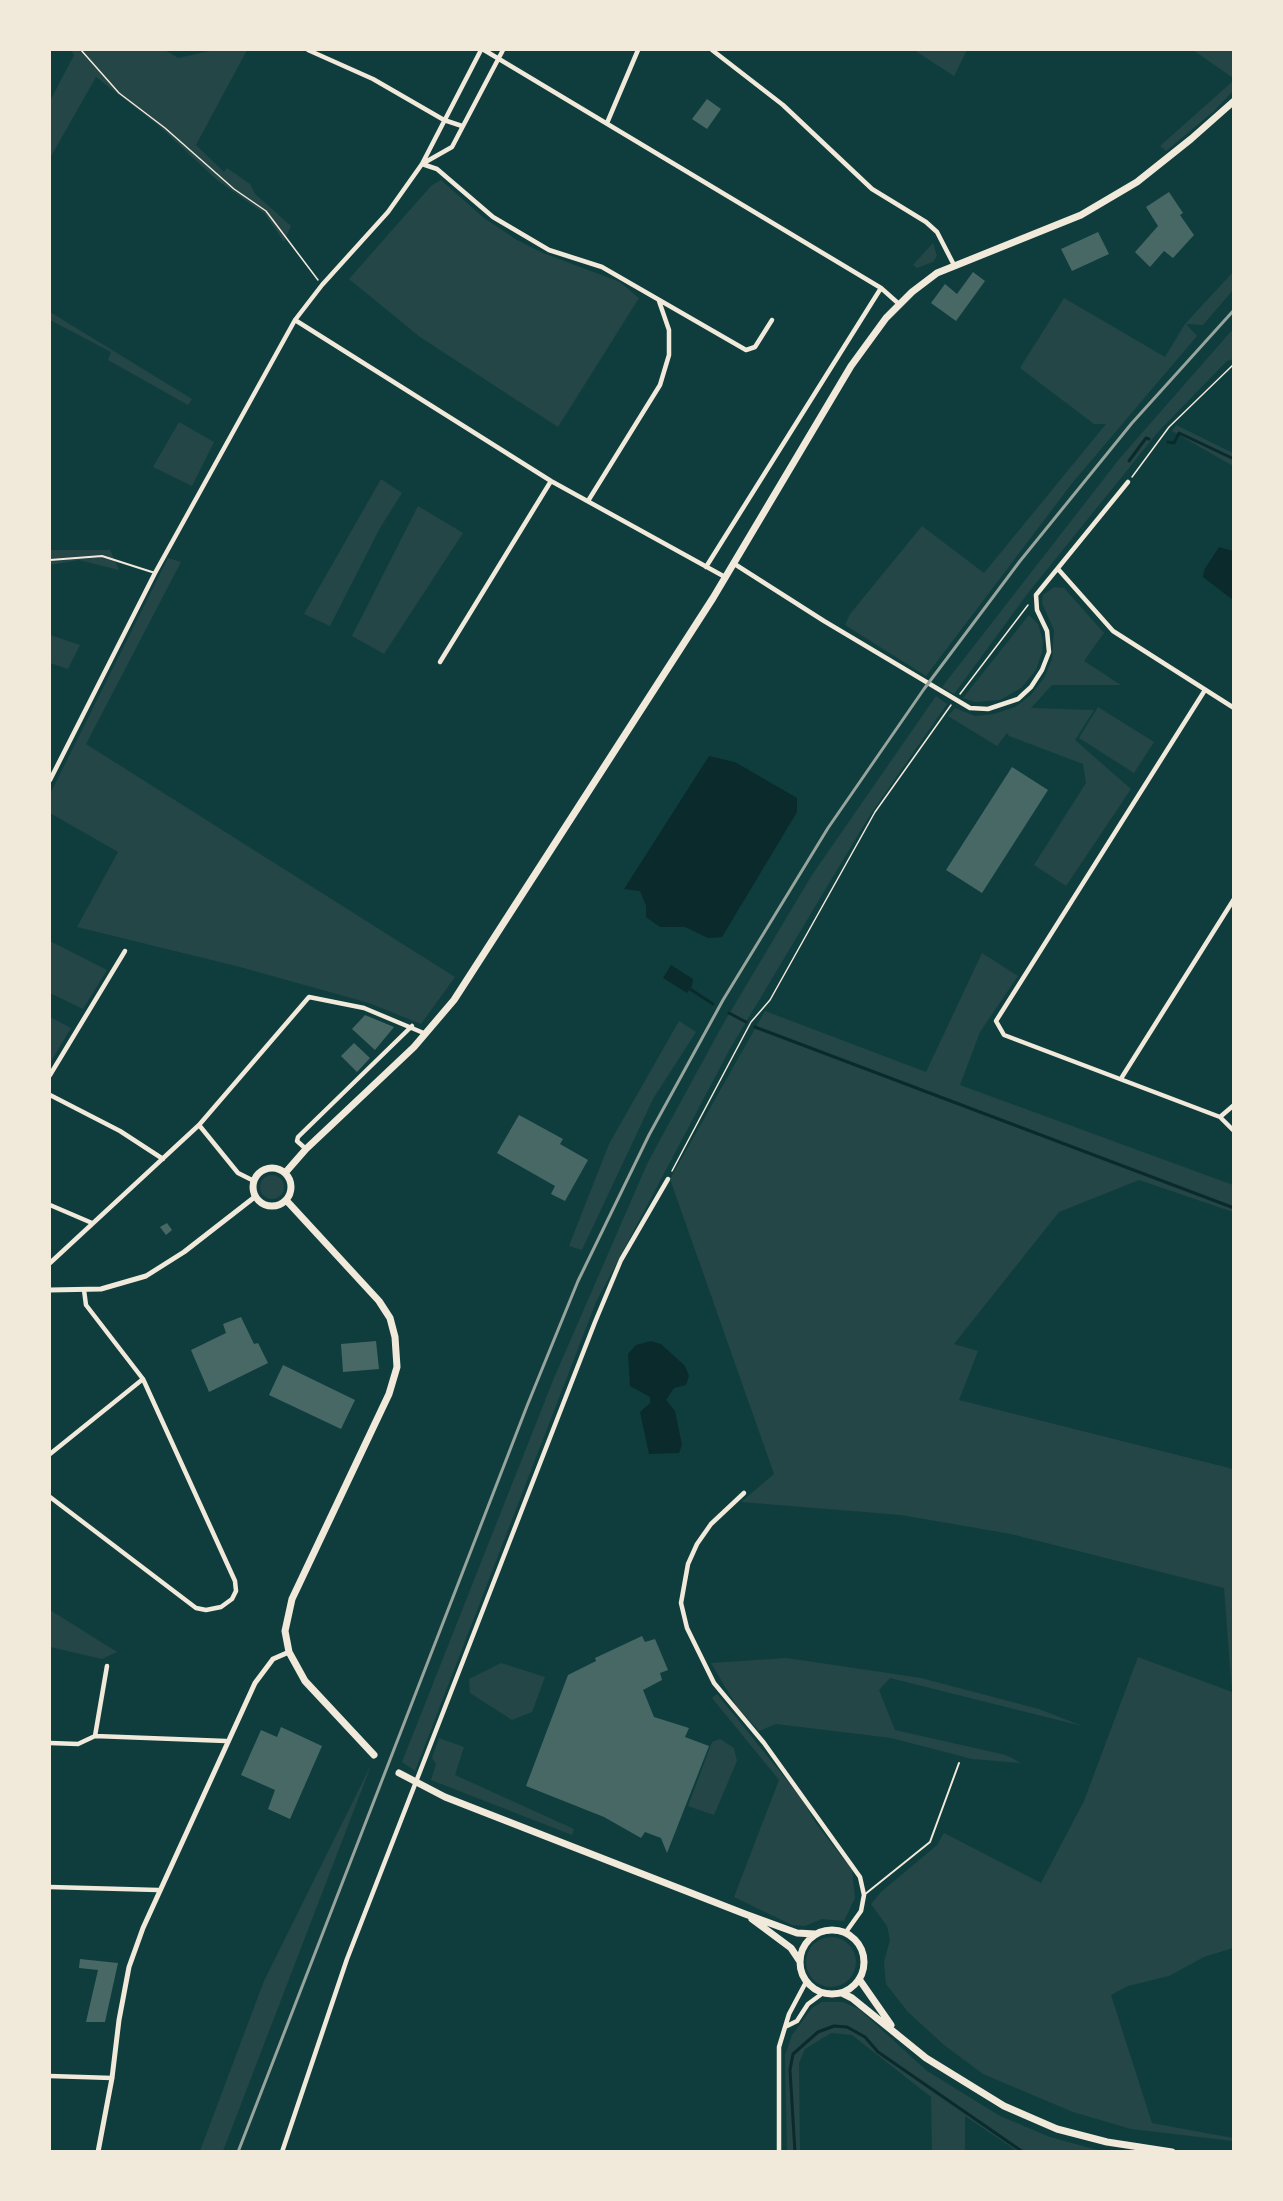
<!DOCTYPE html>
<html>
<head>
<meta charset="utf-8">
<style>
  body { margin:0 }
  #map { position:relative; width:1283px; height:2201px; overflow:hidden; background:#0f3d3e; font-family:"Libre Baskerville",serif }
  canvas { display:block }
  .frame { position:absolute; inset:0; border:51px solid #f1e9da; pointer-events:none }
</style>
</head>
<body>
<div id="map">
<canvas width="1283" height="2201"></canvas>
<div class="frame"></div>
</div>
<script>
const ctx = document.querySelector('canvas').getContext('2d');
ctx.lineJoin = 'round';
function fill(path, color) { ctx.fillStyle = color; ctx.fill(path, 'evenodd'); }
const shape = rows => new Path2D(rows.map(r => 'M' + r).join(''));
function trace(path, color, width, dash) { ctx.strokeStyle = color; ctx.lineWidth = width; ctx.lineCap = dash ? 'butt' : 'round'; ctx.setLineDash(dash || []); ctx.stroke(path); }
const green = shape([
  [71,50,165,50,178,58,214,50,247,50,196,145,224,172,227,168,250,184,255,194,291,226,284,242,265,214,217,180,159,126,96,77,50,158,50,101,74,55],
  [914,50,967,50,954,76],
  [1193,50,1233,50,1233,78],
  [1233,81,1233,91,1213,112,1166,151,1160,146],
  [441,180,484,218,517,240,543,253,620,282,639,298,558,427,420,337,349,279,431,186],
  [933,243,937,256,933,262,917,268,913,265],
  [1233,272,1233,290,1203,325,1186,324,1197,336,1073,482,926,676,845,625,850,614,922,526,984,573,1106,424,1094,424,1020,368,1064,298,1165,357,1185,324],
  [50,312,192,399,188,405,108,360,111,352,50,320],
  [1233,329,1233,359,1227,361,1158,432,1028,593,954,694,942,687,1120,458],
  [179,422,214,442,192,486,153,467],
  [1176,425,1233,453,1233,466,1172,431],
  [381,479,402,493,380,528,330,626,304,614],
  [418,506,463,533,384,654,352,636],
  [50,550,110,550,119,570,79,560,50,565],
  [168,558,181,562,86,744,455,977,421,1024,369,1003,240,967,77,927,118,852,50,813,50,794],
  [1054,587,1064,588,1104,633,1084,661,1121,685,1052,685,1031,708,1094,710,1075,740,1131,789,1066,886,1034,865,1086,783,1083,764,1009,736,1007,733,997,746,948,716,955,708,975,716,994,714,1015,707,1031,695,1044,678,1052,659,1054,630,1042,603,1043,595],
  [1029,615,1038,624,1043,641,1042,652,1036,670,1021,688,1000,700,975,702,963,698],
  [50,635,80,645,68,669,50,663],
  [936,696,947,704,870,815,731,1047,596,1302,415,1771,402,1762,554,1378,648,1162,722,1026,812,875],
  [1098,707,1154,742,1134,773,1079,738],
  [50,941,107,970,83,1009,50,993],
  [982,953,1018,976,980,1032,960,1085,1233,1185,1233,1212,1139,1180,1059,1212,954,1344,978,1351,959,1400,1233,1469,1233,1948,1204,1957,1169,1976,1128,1986,1111,1995,1152,2123,1233,2138,1233,2141,1131,2129,1073,2112,983,2074,944,2045,908,2012,886,1984,884,1962,890,1940,887,1926,871,1904,881,1892,937,1845,944,1833,1041,1883,1084,1801,1138,1657,1232,1692,1224,1588,1011,1534,901,1515,741,1502,774,1474,670,1179,765,1011,926,1072],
  [50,1017,71,1028,50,1063],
  [679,1021,696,1032,653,1099,582,1250,569,1246,609,1144],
  '260 1187a12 12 0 1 1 24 0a12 12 0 1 1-24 0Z',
  [50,1610,117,1652,102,1659,50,1647],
  [787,1658,921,1678,1039,1709,1082,1726,890,1678,879,1690,895,1730,1006,1755,1021,1763,972,1759,891,1738,776,1724,759,1731,737,1707,711,1663],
  [501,1663,545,1677,532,1712,512,1720,470,1693,469,1679],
  [717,1694,803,1800,815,1822,852,1870,855,1898,844,1921,822,1919,805,1926,792,1925,734,1897,779,1780,712,1698],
  [439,1738,464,1747,455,1775,574,1829,572,1835,431,1780,436,1764,432,1758],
  [720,1739,734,1748,737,1761,714,1815,688,1806,712,1742],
  [372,1763,223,2151,200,2151,264,1981],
  '806 1962a25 25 0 1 1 50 0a25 25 0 1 1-50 0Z',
  [822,2002,843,2002,859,2009,927,2071,1000,2116,1050,2137,1101,2151,1017,2151,965,2116,965,2151,932,2151,931,2097,852,2035,831,2033,805,2049,799,2063,800,2151,787,2151,785,2055,792,2035,812,2008]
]);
const water = shape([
  [1219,547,1233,551,1233,600,1203,577,1204,570],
  [709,756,735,762,797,798,797,812,722,937,708,938,685,927,660,927,646,917,646,906,640,891,624,889],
  [671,965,693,979,692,986,687,993,663,978],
  [651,1341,661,1344,685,1366,689,1376,686,1385,674,1388,666,1400,675,1411,682,1445,679,1453,649,1454,640,1412,650,1403,650,1397,630,1386,628,1354,636,1345]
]);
const stream = shape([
  [1168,442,1174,443,1179,433,1234,459],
  [1129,461,1146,438,1149,439],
  [690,989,713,1004],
  [729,1013,746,1022],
  [755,1027,1234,1208],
  [795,2152,790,2070,793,2054,818,2032,834,2026,847,2027,865,2037,878,2052,1023,2152]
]);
const building = shape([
  [707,99,721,109,707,129,692,119],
  [1169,192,1183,213,1180,215,1194,235,1173,258,1164,251,1150,267,1135,252,1158,226,1146,207],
  [1098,232,1109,254,1072,271,1061,249],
  [973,272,985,281,956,321,931,303,945,284,957,294],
  [1012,767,1048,790,982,893,946,870],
  [365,1015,394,1027,375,1050,352,1029],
  [354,1043,370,1058,357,1072,341,1056],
  [519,1115,563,1139,560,1144,588,1160,565,1201,551,1194,555,1186,497,1153],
  [167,1223,172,1230,166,1235,160,1227],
  [241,1317,254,1344,258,1343,268,1363,209,1392,191,1350,226,1333,223,1324],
  [376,1341,379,1369,343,1372,341,1344],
  [283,1365,355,1400,341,1429,269,1395],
  [642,1636,645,1642,655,1639,668,1670,660,1673,662,1680,643,1690,654,1717,689,1728,685,1737,709,1746,667,1853,661,1838,645,1832,641,1838,604,1817,526,1786,568,1675,596,1661,595,1658],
  [281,1727,322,1746,290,1819,268,1809,275,1790,241,1775,261,1730,277,1737],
  [80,1959,118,1963,105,2022,86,2022,98,1970,79,1968]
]);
const path = shape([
  [81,50,119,93,165,128,234,189,266,211,318,280],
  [1132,477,1169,427,1234,364],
  [960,694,1028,605],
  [672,1171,751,1022,770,1000,875,812,951,705]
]);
const service = shape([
  [50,560,102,556,155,573],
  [864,1895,930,1842,959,1763]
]);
const minor = shape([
  [308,50,373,79,444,120,462,126],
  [484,50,881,288,899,304],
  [712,50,783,105,872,189,926,222,937,232,954,265],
  [607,123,638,50],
  [422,164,437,169,493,217,549,250,602,267,746,350,755,347,772,320],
  [422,164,452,147,503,50],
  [295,320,551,481,725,577],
  [588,501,660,385,669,355,669,330,659,301],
  [733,563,824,621,970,708,988,709,1018,699,1031,687,1042,670,1049,652,1047,631,1037,610,1036,595,1128,482],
  [706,567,881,288],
  [1058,569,1113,631,1234,708],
  [440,662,551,481],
  [1205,690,996,1021,1004,1035,1220,1117,1234,1131],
  [50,780,155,573,295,320,322,285,388,212,422,164,481,50],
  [50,1075,125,951],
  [1122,1077,1234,899],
  [50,1095,120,1131,163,1159],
  [1220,1117,1234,1105],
  [199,1125,238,1173,254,1181],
  [306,1149,297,1141,298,1137,412,1026],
  [50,1205,92,1223],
  [50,1263,199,1125,309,997,364,1008,426,1034],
  [50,1454,143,1379],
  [744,1493,711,1524,697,1544,688,1564,681,1603,687,1628,714,1683,764,1743,860,1877,864,1895,861,1911,846,1932],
  [50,1497,196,1608,206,1610,221,1607,232,1599,236,1591,235,1581,143,1379,86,1305,84,1290],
  [107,1666,95,1736,226,1741],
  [50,1743,78,1744,95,1736],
  [50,1887,158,1890],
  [787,2026,797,2021,808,2004,823,1993],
  [50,2076,112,2078],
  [282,2152,347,1959,595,1322,621,1260,668,1179],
  [779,2152,779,2047,789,2014,806,1982]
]);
const tertiary = shape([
  [50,1290,101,1289,146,1276,184,1252,256,1196],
  [98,2152,112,2078,119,2020,129,1967,143,1928,255,1683,273,1659,289,1652]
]);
const primary = shape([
  '253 1187a19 19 0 1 1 38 0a19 19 0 1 1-38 0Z',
  [285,1173,306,1149,414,1047,454,1000,713,598,851,366,886,318,912,292,937,273,1081,215,1137,182,1191,139,1234,101],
  [286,1200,379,1301,390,1318,395,1337,397,1367,389,1394,292,1599,285,1631,289,1652,305,1681,374,1755],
  [399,1773,445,1797,745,1914,797,1933,815,1934],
  [752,1919,791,1948,799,1960],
  '800 1962a32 32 0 1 1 64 0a32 32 0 1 1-64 0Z',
  [859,1979,891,2025],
  [842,1993,852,1998,926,2058,1004,2106,1057,2129,1107,2142,1172,2152]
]);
const rail = shape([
  [238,2152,527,1406,578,1281,649,1135,723,1000,828,828,924,689,1020,561,1132,423,1234,310]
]);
fill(green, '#244646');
fill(water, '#0a2a2b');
trace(stream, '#0a2a2b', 3);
fill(building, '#486865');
trace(path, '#f1e9da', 1.5);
trace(service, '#f1e9da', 2);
trace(minor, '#f1e9da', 4.5);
trace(tertiary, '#f1e9da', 5);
trace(primary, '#f1e9da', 7);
trace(rail, '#97a49c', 3);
</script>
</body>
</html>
